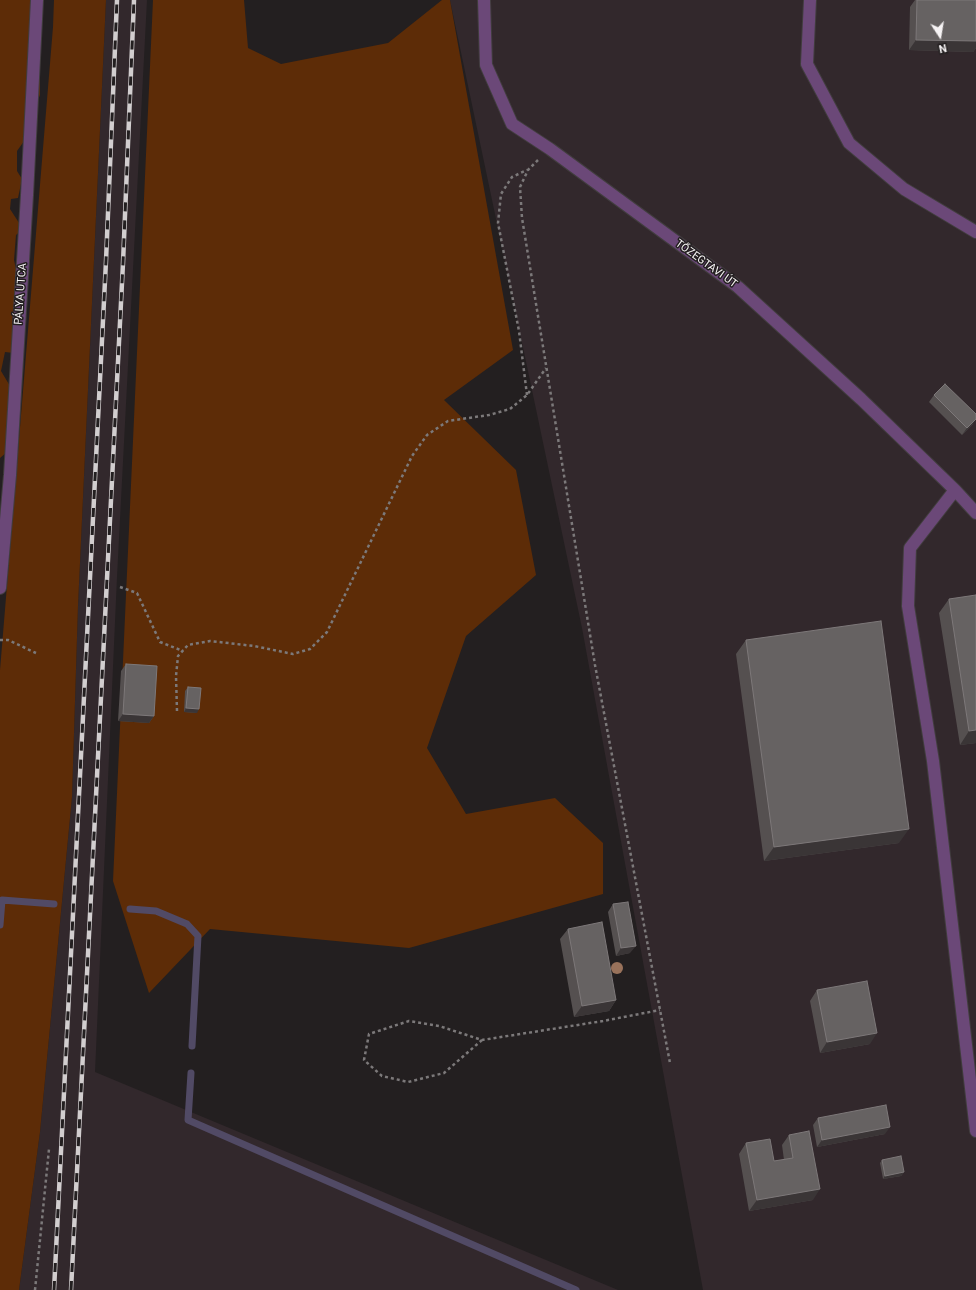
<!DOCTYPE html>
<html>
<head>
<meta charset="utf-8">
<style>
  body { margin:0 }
  #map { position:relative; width:976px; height:1290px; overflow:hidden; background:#231f20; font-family:Roboto,sans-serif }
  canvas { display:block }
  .north { position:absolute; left:920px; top:16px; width:40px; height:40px; -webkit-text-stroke:3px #231f20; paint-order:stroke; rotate:168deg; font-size:11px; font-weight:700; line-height:16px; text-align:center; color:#f6f3f4 }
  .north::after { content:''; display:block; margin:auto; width:14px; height:18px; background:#f6f3f4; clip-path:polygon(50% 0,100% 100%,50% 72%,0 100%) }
</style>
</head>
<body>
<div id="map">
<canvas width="976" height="1290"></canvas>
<div class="north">N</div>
</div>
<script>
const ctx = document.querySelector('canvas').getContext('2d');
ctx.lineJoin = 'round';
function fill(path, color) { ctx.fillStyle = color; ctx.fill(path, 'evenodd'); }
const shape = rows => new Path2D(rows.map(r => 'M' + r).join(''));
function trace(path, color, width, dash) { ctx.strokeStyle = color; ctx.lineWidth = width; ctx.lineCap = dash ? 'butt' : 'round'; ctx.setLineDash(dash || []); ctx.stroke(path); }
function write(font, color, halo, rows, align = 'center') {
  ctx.font = font + ' Roboto,sans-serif'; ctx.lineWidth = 3; ctx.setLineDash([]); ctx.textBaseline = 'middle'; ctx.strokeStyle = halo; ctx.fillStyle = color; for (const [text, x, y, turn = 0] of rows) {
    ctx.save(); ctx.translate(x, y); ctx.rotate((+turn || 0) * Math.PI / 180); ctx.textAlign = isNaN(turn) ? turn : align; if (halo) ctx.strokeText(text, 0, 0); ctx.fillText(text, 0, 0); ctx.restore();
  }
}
const built = shape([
  [106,0,147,0,117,577,95,1072,618,1290,19,1290,40,1132,72,797,78,606],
  [450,0,976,0,976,1290,703,1290,582,628]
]);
const green = shape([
  [0,0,39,0,33,53,40,69,40,95,32,115,34,127,17,151,17,171,22,179,18,198,11,199,10,209,23,229,16,235,14,260,22,298,12,319,25,331,22,354,5,352,1,371,16,396,7,452,0,458],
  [54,0,106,0,78,606,72,797,40,1132,19,1290,0,1290,0,670,53,27],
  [153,0,244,0,248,48,281,64,388,43,442,0,450,0,513,350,444,400,516,470,536,575,466,636,427,748,466,814,555,798,603,843,603,894,409,948,210,929,149,993,113,881]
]);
const stream = shape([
  [130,909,156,911,187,924,198,936,192,1046],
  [0,925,2,900,54,904],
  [191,1073,188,1120,576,1290]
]);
const path = shape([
  [538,160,528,170,520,187,522,218,595,665,670,1063],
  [527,395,519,331,498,223,501,194,512,177,527,170],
  [120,587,137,593,160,642,183,651],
  [0,640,8,640,36,653],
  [177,711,176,676,178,656,188,645,210,641,254,646,293,654,310,649,327,632,412,456,427,435,448,421,489,415,510,409,527,395,546,368],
  [482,1040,444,1073,408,1082,382,1076,364,1060,369,1034,409,1021,439,1026,482,1040,603,1021,660,1010],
  [35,1290,49,1149]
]);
const minor = shape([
  [484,0,486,65,512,124,550,149,738,287,861,399,955,490,976,513],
  [810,0,807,64,849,143,904,189,976,232],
  [955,490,910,548,908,606,933,761,976,1131],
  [0,588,10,475,27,195,37,0]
]);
const rail = shape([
  [54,1290,106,261,117,0],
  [71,1290,123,263,134,0]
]);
const trees = [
  [617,968]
];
const wall = shape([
  [915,0,976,0,976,48,973,52,909,50,910,7],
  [934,395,973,424,962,435,929,402],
  [949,599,976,743,960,745,939,613],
  [746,640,899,843,764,861,736,654],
  [126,664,154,716,149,723,118,721,121,671],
  [188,687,197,713,184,712,185,691],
  [613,904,630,953,616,956,608,912],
  [568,929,616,1000,609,1011,574,1017,560,939],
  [817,990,870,1044,820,1053,810,1001],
  [818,1118,885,1134,817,1147,813,1125],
  [789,1135,813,1200,749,1211,739,1154,746,1143,774,1161,784,1160,782,1145],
  [882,1160,904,1172,901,1176,883,1179,880,1163]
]);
const shadedWall = shape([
  [916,40,976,41,976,48,973,52,909,50],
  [976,419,973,424,962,435,967,428],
  [186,708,199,709,197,713,184,712],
  [123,714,154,716,149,723,118,721],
  [976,730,976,743,960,745,969,731],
  [909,829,899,843,764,861,774,847],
  [636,946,630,953,616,956,621,948],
  [616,1000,609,1011,574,1017,582,1006],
  [877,1033,870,1044,820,1053,827,1042],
  [890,1127,885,1134,817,1147,822,1140],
  [904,1172,901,1176,883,1179,885,1176],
  [820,1189,813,1200,749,1211,757,1200]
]);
const building = shape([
  [917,0,976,0,976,41,916,40,917,0],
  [945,384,976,414,976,419,967,428,934,395,945,384],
  [976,595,976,730,969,731,949,599,976,595],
  [881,621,909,829,774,847,746,640,881,621],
  [126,664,157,666,154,716,123,714,126,664],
  [188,687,201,688,199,709,186,708,188,687],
  [628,902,636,946,621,948,613,904,628,902],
  [602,922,616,1000,582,1006,568,929,602,922],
  [867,981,877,1033,827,1042,817,990,867,981],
  [886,1105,890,1127,822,1140,818,1118,886,1105],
  [809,1131,820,1189,757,1200,746,1143,770,1139,774,1161,793,1158,789,1135,809,1131],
  [901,1156,904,1172,885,1176,882,1160,901,1156]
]);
const streetNames = [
  ["TŐZEGTAVI ÚT",706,264,36],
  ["PÁLYA UTCA",21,294,-86]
];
fill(built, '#32282c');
fill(green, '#5d2c07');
trace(stream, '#514a65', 7);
trace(minor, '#413d3e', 14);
trace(path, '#7c797a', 2.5, [3, 3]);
trace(minor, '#6b4878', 12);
trace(rail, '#d2cecf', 4.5);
trace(rail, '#231f20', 3, [9]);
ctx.fillStyle = '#99725b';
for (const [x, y] of trees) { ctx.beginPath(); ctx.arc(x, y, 6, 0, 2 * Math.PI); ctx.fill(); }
fill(wall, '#555050');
fill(shadedWall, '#3a3536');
fill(building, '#666262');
trace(building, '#7d7879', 1);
write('11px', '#f6f3f4', '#231f20', streetNames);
</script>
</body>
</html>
